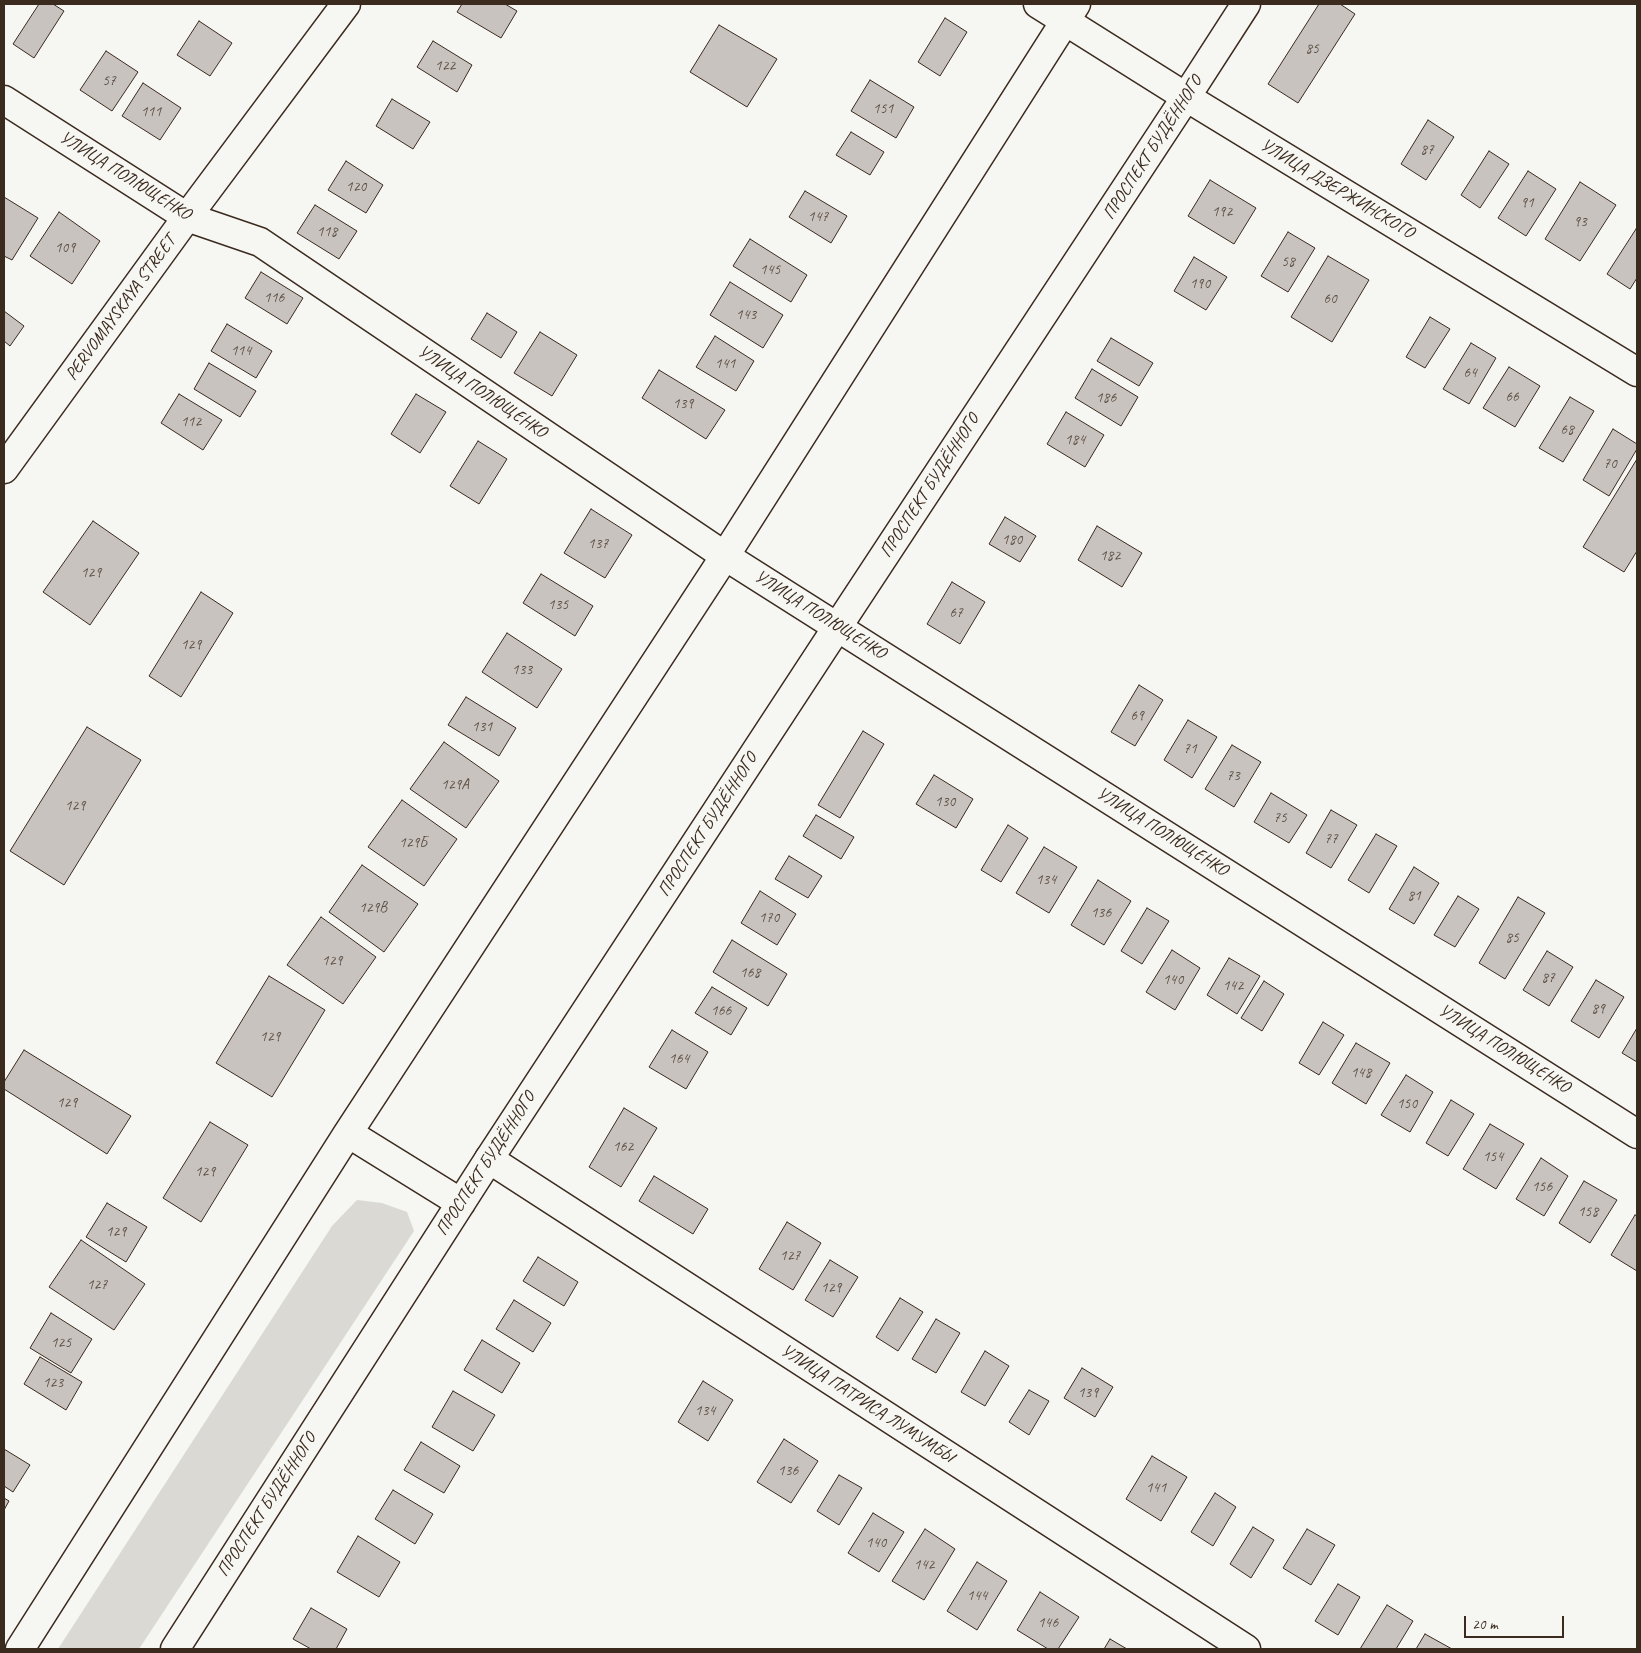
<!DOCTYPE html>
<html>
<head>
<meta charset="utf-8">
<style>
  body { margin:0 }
  #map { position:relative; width:1641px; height:1653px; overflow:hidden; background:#f6f6f2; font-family:Caveat,sans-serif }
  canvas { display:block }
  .frame { position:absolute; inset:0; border:5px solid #3b2a1e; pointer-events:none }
  .scale { position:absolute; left:1464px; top:1616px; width:100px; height:22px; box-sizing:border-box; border:2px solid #3b2a1e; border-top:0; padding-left:6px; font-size:15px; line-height:18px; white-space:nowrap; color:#3b2a1e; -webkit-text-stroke:4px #f6f6f2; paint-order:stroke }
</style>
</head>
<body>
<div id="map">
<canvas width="1641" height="1653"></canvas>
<div class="frame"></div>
<div class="scale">20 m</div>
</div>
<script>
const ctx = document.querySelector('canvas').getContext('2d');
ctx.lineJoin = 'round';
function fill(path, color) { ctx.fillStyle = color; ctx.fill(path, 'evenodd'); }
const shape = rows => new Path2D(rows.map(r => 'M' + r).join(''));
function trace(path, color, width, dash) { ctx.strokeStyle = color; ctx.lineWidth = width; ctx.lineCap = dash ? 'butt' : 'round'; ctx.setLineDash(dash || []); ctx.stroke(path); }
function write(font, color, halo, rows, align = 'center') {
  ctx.font = font + ' Caveat,sans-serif'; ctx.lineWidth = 4.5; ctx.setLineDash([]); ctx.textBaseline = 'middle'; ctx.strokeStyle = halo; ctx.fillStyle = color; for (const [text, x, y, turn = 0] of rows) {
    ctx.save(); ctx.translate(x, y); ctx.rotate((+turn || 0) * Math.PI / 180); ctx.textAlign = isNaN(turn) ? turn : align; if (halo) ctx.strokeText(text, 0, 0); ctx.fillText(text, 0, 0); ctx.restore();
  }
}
const green = shape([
  [357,1200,382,1203,407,1212,414,1231,139,1649,58,1649,332,1226]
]);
const building = shape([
  [39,4,53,4,64,11,34,58,13,44,39,4],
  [462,4,505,4,517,11,501,38,457,12,462,4],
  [1319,4,1340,4,1355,14,1298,103,1268,84,1319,4],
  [945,18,967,32,940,76,918,62,945,18],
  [199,21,232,43,210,76,177,55,199,21],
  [719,25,777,59,747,107,690,72,719,25],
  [433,41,472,65,457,92,417,67,433,41],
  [106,51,138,72,112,111,80,90,106,51],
  [870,80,914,107,896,138,851,111,870,80],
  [143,83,181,108,160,140,122,116,143,83],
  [392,99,430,122,413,149,376,126,392,99],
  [1428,120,1454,137,1426,180,1401,164,1428,120],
  [851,132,884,152,870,175,836,155,851,132],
  [1489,151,1509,164,1480,208,1461,195,1489,151],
  [346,161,383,185,366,213,328,190,346,161],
  [1528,171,1556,189,1526,236,1498,218,1528,171],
  [1210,180,1256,208,1234,244,1188,216,1210,180],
  [1580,182,1616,205,1580,261,1545,239,1580,182],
  [805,191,847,216,831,243,789,217,805,191],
  [4,197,38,218,12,260,4,256,4,197],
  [315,205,357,231,339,259,297,233,315,205],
  [59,212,100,241,72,284,30,256,59,212],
  [1636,229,1637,230,1637,278,1630,289,1607,274,1636,229],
  [1288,232,1315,248,1288,292,1261,276,1288,232],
  [750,239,807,275,791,302,733,266,750,239],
  [1328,256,1369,280,1332,342,1291,317,1328,256],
  [1194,257,1227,277,1206,310,1174,291,1194,257],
  [261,272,303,298,287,324,245,298,261,272],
  [730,282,783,315,763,348,710,315,730,282],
  [4,311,24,326,10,346,4,341,4,311],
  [487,313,517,332,501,358,471,339,487,313],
  [1430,317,1450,329,1425,368,1406,357,1430,317],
  [227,324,272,351,256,378,211,351,227,324],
  [540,332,577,355,552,396,514,373,540,332],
  [715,336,754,361,736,391,696,367,715,336],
  [1111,338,1153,363,1139,386,1097,361,1111,338],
  [1471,343,1496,358,1469,404,1443,389,1471,343],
  [209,363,256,391,240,417,194,389,209,363],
  [1509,367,1540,386,1515,427,1483,408,1509,367],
  [1092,369,1138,397,1121,426,1075,398,1092,369],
  [659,370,725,410,706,439,642,398,659,370],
  [179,394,222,420,203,450,161,423,179,394],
  [416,394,446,412,420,453,391,434,416,394],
  [1570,397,1594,411,1563,462,1539,448,1570,397],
  [1066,412,1104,435,1085,467,1047,444,1066,412],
  [1613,429,1637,444,1637,449,1609,496,1583,480,1613,429],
  [478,441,507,459,479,504,450,486,478,441],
  [1637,459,1637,551,1624,572,1583,547,1637,459],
  [591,509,632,535,605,578,564,553,591,509],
  [1005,517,1036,536,1020,562,989,544,1005,517],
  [93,521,139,553,90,625,43,592,93,521],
  [1097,526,1142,553,1122,587,1078,560,1097,526],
  [541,574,593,606,575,636,523,603,541,574],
  [952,582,985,602,960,644,927,624,952,582],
  [201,592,233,613,181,697,149,676,201,592],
  [507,633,562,669,537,708,482,672,507,633],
  [1139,685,1163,700,1135,746,1111,732,1139,685],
  [466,697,516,728,499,756,448,725,466,697],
  [1188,720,1217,737,1192,778,1164,760,1188,720],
  [87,727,141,760,64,885,10,851,87,727],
  [863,731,884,744,840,818,818,805,863,731],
  [444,742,499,781,466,828,410,789,444,742],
  [1232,745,1261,762,1234,807,1205,789,1232,745],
  [934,775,973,799,956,828,916,804,934,775],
  [1271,793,1307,815,1289,843,1254,822,1271,793],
  [402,800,457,839,424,886,368,847,402,800],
  [1331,810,1357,825,1331,868,1306,853,1331,810],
  [816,815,854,837,841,859,803,836,816,815],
  [1008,825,1028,838,1001,882,981,870,1008,825],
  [1376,834,1397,846,1369,893,1348,880,1376,834],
  [1044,847,1077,867,1049,913,1016,893,1044,847],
  [789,856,822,876,808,898,775,879,789,856],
  [362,865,418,904,384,952,329,912,362,865],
  [1414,867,1439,883,1414,924,1389,909,1414,867],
  [1098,880,1131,901,1104,945,1071,925,1098,880],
  [760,891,796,914,777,945,741,923,760,891],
  [1458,896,1479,909,1455,947,1434,935,1458,896],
  [1518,897,1545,913,1505,979,1479,963,1518,897],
  [1147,908,1169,921,1142,964,1121,951,1147,908],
  [321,917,376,957,343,1004,287,965,321,917],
  [732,940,787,974,768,1006,713,972,732,940],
  [1172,950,1200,968,1175,1010,1146,992,1172,950],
  [1547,951,1573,967,1549,1006,1523,990,1547,951],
  [1229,958,1260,976,1237,1014,1207,995,1229,958],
  [269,976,325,1010,272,1097,216,1063,269,976],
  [1596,980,1624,997,1599,1038,1571,1021,1596,980],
  [1264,981,1284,994,1262,1031,1241,1018,1264,981],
  [712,987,747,1008,731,1035,695,1013,712,987],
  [1323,1022,1344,1035,1319,1075,1299,1063,1323,1022],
  [1637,1028,1637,1062,1622,1053,1637,1028],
  [672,1030,708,1052,686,1089,649,1067,672,1030],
  [1356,1043,1390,1063,1366,1104,1332,1083,1356,1043],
  [24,1050,131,1116,107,1154,4,1089,4,1082,24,1050],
  [1406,1075,1433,1092,1410,1132,1381,1115,1406,1075],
  [1451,1100,1474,1114,1448,1156,1426,1143,1451,1100],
  [624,1108,657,1128,621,1187,589,1167,624,1108],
  [210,1122,248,1145,201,1222,163,1198,210,1122],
  [1490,1124,1524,1144,1496,1189,1463,1169,1490,1124],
  [1541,1158,1568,1176,1544,1216,1516,1199,1541,1158],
  [654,1176,708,1209,693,1234,639,1201,654,1176],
  [1584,1181,1617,1200,1590,1243,1559,1223,1584,1181],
  [107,1203,147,1227,126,1262,86,1237,107,1203],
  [1635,1215,1637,1216,1637,1271,1611,1255,1635,1215],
  [787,1222,821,1243,793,1290,759,1269,787,1222],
  [81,1240,145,1284,114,1330,49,1287,81,1240],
  [538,1257,578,1282,564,1306,523,1281,538,1257],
  [830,1260,858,1277,833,1317,805,1300,830,1260],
  [900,1298,923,1312,898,1351,876,1337,900,1298],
  [514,1300,551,1323,533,1352,496,1329,514,1300],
  [51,1313,92,1339,71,1373,30,1348,51,1313],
  [936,1319,960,1333,936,1373,912,1359,936,1319],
  [482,1340,520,1363,502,1393,464,1370,482,1340],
  [985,1351,1009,1366,985,1406,961,1392,985,1351],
  [40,1357,82,1382,66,1410,24,1384,40,1357],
  [1082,1368,1113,1387,1095,1417,1064,1398,1082,1368],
  [703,1381,733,1400,708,1441,678,1422,703,1381],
  [1029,1390,1049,1401,1029,1435,1009,1422,1029,1390],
  [453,1391,495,1415,473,1451,432,1427,453,1391],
  [784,1439,818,1461,791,1503,757,1482,784,1439],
  [421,1442,460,1466,444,1493,404,1470,421,1442],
  [4,1449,30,1465,13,1492,4,1486,4,1449],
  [1152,1456,1187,1477,1161,1521,1126,1499,1152,1456],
  [839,1475,862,1488,839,1525,817,1511,839,1475],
  [393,1490,433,1514,415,1544,375,1519,393,1490],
  [1215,1493,1236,1507,1213,1546,1191,1532,1215,1493],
  [4,1498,9,1501,4,1510,4,1498],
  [873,1513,904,1532,879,1572,848,1553,873,1513],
  [1253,1527,1274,1540,1251,1578,1230,1564,1253,1527],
  [925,1529,955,1549,924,1600,892,1581,925,1529],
  [1307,1529,1335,1545,1311,1585,1283,1568,1307,1529],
  [358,1536,400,1562,379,1597,337,1572,358,1536],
  [977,1562,1007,1581,977,1630,947,1611,977,1562],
  [1338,1584,1360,1597,1338,1635,1315,1621,1338,1584],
  [1040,1592,1079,1617,1058,1649,1048,1649,1017,1630,1040,1592],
  [1387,1605,1413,1621,1396,1649,1360,1649,1387,1605],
  [311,1608,347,1629,336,1649,311,1649,293,1639,311,1608],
  [1425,1634,1452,1649,1416,1649,1425,1634],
  [1110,1639,1127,1649,1104,1649,1110,1639]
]);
const minor = shape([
  [4,100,187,217,260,242,725,556,1637,1134],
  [4,469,187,217,346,4],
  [489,1159,1246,1649]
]);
const tertiary = shape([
  [1038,4,1186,97,1637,372]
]);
const primary = shape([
  [348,1133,461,1203],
  [20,1649,348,1133,725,556,1076,4],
  [175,1649,489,1159,838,626,1186,97,1246,4]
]);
const numberNames = [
  ["85",1312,49],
  ["122",445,66],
  ["57",109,81],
  ["151",883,109],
  ["111",151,112],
  ["87",1427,150],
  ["120",356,187],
  ["91",1527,203],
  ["192",1222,212],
  ["147",818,217],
  ["93",1580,222],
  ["118",327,232],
  ["109",65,248],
  ["58",1288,262],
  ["145",770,270],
  ["190",1200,284],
  ["116",274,298],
  ["60",1330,299],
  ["143",746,315],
  ["114",241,351],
  ["141",725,364],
  ["64",1470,373],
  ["66",1512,397],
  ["186",1106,398],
  ["139",683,404],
  ["112",191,422],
  ["68",1567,430],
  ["184",1075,440],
  ["70",1610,464],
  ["180",1012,540],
  ["137",598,544],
  ["182",1110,556],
  ["129",91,573],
  ["135",558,605],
  ["67",956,613],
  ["129",191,645],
  ["133",522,670],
  ["69",1137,716],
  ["131",482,727],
  ["71",1190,749],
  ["73",1233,776],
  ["129А",455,785],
  ["130",945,802],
  ["129",75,806],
  ["75",1280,818],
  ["77",1331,839],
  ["129Б",413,843],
  ["134",1046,880],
  ["81",1414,896],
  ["129В",373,908],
  ["136",1101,913],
  ["170",769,918],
  ["85",1512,938],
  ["129",332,961],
  ["168",750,973],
  ["87",1548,978],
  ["140",1173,980],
  ["142",1233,986],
  ["89",1598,1009],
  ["166",721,1011],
  ["129",270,1037],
  ["164",679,1059],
  ["148",1361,1073],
  ["129",67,1103],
  ["150",1407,1104],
  ["162",623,1147],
  ["154",1493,1157],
  ["129",205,1172],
  ["156",1542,1187],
  ["158",1588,1212],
  ["129",116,1232],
  ["127",790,1256],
  ["127",97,1285],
  ["129",831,1288],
  ["125",61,1343],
  ["123",53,1383],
  ["139",1088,1393],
  ["134",705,1411],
  ["136",788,1471],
  ["141",1156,1488],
  ["140",876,1543],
  ["142",924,1565],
  ["144",977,1596],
  ["146",1048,1623]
];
const streetNames = [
  ["ПРОСПЕКТ БУДЁННОГО",1153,148,-57],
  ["УЛИЦА ПОЛЮЩЕНКО",125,176,32],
  ["УЛИЦА ДЗЕРЖИНСКОГО",1337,189,31],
  ["PERVOMAYSKAYA STREET",121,308,-54],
  ["УЛИЦА ПОЛЮЩЕНКО",482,392,34],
  ["ПРОСПЕКТ БУДЁННОГО",930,486,-57],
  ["УЛИЦА ПОЛЮЩЕНКО",820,615,32],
  ["ПРОСПЕКТ БУДЁННОГО",708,825,-57],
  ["УЛИЦА ПОЛЮЩЕНКО",1162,832,32],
  ["УЛИЦА ПОЛЮЩЕНКО",1504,1049,32],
  ["ПРОСПЕКТ БУДЁННОГО",486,1164,-57],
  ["УЛИЦА ПАТРИСА ЛУМУМБЫ",867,1404,33],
  ["ПРОСПЕКТ БУДЁННОГО",267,1505,-57]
];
fill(green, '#dad9d3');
fill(building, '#c8c3be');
trace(building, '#3b2a1e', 1);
trace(minor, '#3b2a1e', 31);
trace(tertiary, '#3b2a1e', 31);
trace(primary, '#3b2a1e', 31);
trace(minor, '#f6f6f2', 28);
trace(tertiary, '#f6f6f2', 28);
trace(primary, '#f6f6f2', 28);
write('15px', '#5e5046', null, numberNames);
write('18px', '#3b2a1e', '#f6f6f2', streetNames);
</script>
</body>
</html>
